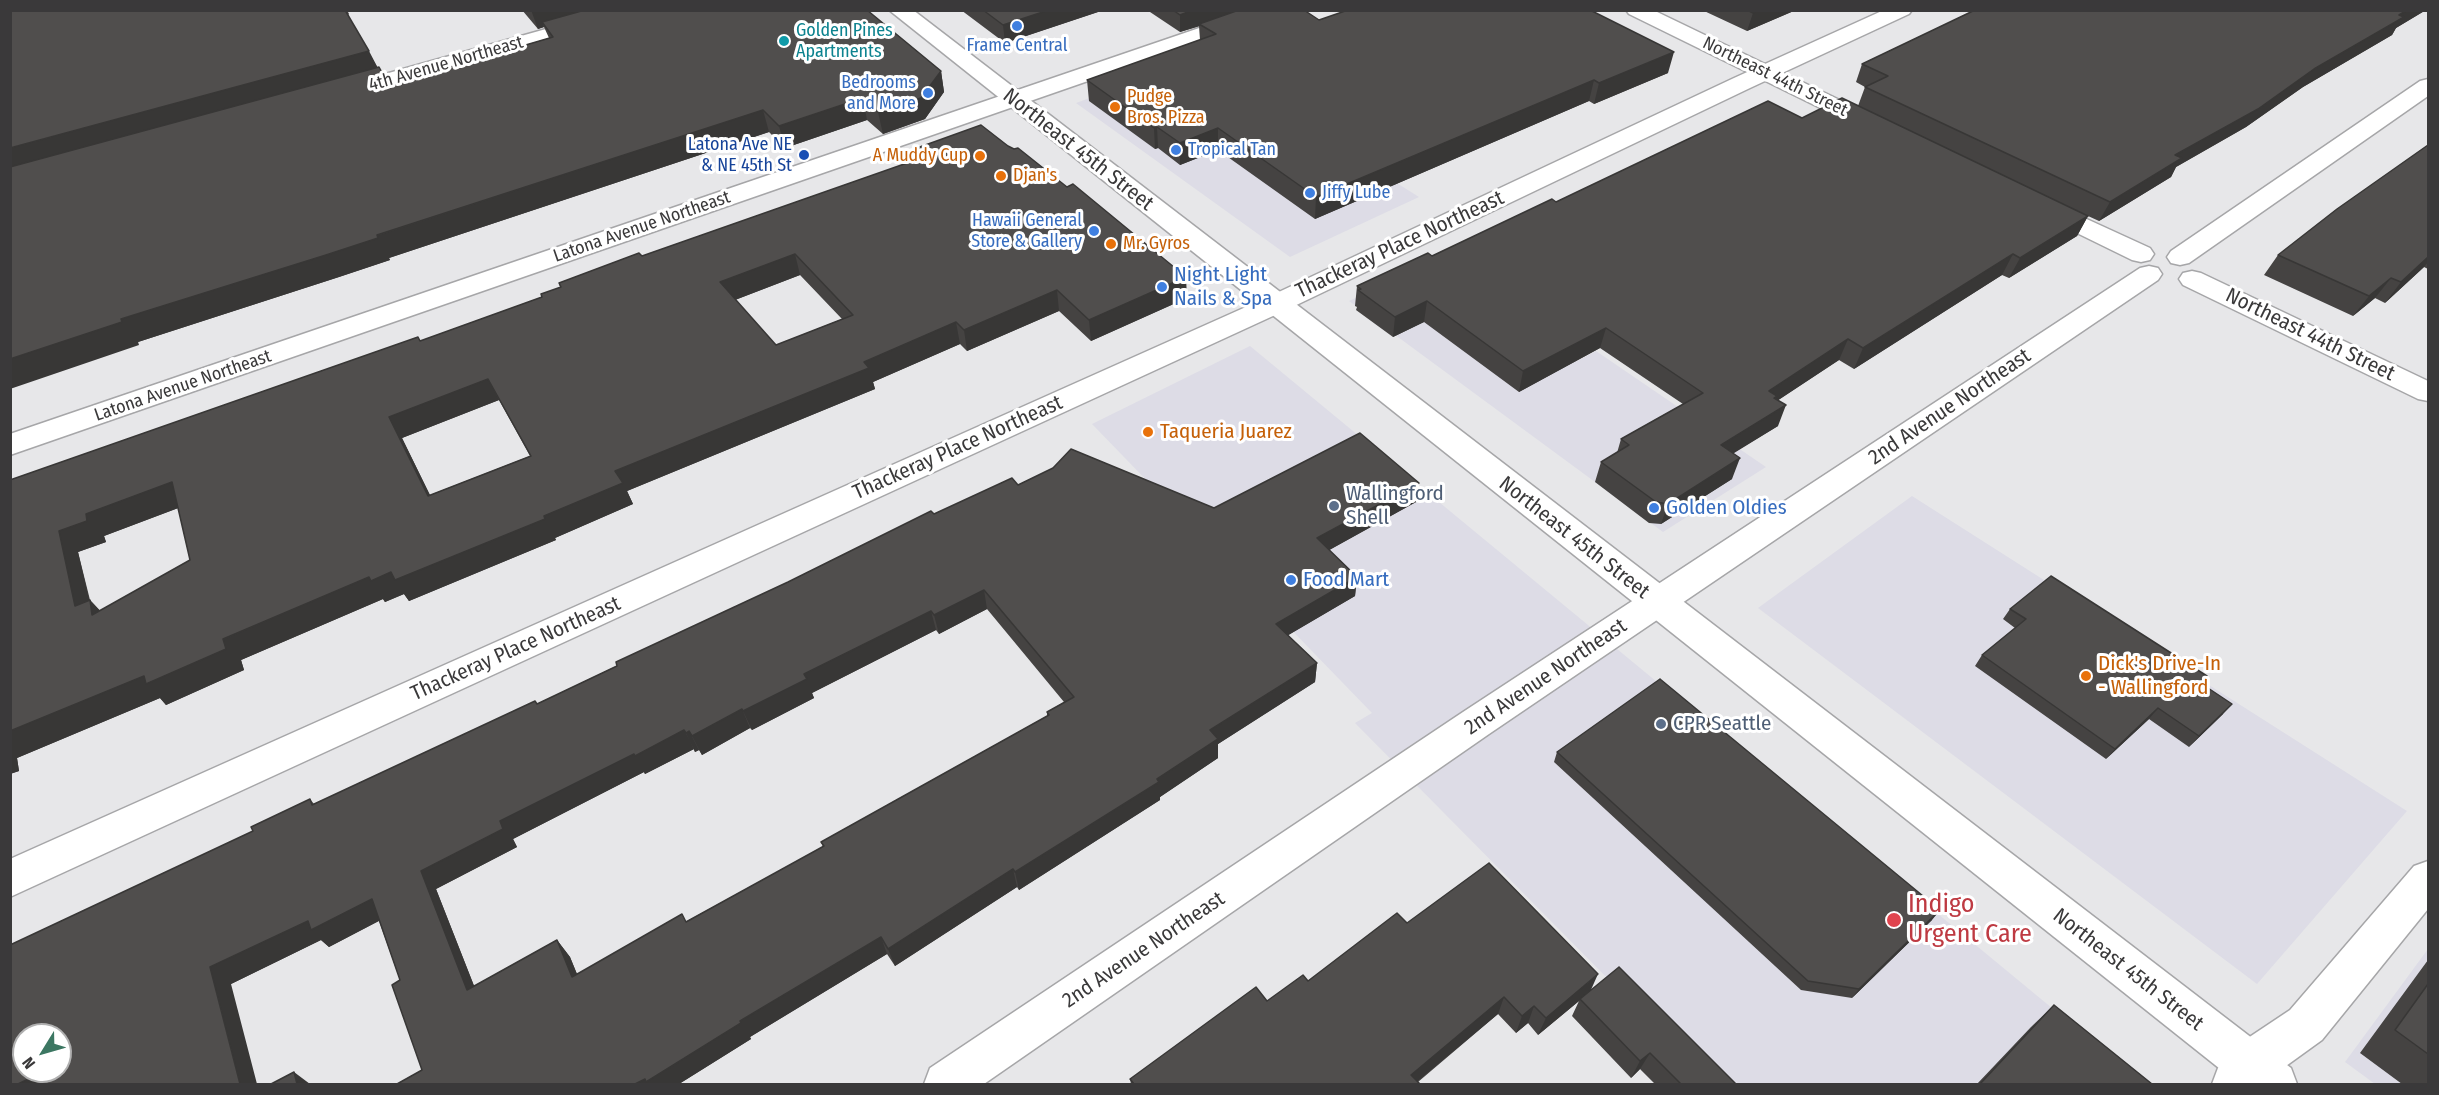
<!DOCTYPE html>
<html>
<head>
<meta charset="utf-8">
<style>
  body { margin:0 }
  #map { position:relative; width:2439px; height:1095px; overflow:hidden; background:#e7e7e9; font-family:"Fira Sans Condensed",sans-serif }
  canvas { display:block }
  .frame { position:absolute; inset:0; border:12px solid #3a393a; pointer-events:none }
  .north { position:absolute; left:12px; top:1023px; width:60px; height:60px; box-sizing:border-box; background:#fff; border:2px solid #b0b0b0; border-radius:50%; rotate:233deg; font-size:16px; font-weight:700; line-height:24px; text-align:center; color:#3a393a }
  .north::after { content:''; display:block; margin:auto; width:21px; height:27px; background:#3c7762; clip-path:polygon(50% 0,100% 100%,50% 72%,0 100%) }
</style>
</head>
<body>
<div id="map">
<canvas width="2439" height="1095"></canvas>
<div class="frame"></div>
<div class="north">N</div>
</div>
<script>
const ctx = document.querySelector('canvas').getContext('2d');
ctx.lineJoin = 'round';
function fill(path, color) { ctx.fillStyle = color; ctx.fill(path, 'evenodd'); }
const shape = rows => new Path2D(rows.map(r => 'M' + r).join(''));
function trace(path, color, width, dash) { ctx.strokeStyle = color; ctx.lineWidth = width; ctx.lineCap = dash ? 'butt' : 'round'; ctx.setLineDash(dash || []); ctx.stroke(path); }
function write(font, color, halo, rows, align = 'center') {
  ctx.font = font + ' "Fira Sans Condensed",sans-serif'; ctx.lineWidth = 6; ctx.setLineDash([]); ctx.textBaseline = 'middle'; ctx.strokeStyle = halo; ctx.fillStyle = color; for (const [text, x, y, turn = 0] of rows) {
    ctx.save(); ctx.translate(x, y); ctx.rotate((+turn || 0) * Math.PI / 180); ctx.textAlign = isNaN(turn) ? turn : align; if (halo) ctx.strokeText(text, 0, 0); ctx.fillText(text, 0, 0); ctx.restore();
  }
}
const built = shape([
  [1198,58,1419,197,1290,257,1076,103],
  [1434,262,1577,361,1596,351,1766,467,1663,532,1349,301],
  [1250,346,2144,1084,1712,1084,1355,723,1372,713,1092,424],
  [1912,496,2407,811,2257,984,1758,608],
  [2428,949,2428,1084,2375,1084,2345,1062]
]);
const minor = shape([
  [614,10,649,10,646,14,351,98,343,100,335,98,332,93,335,88,614,10],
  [1626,10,1653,10,1877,118,1881,123,1877,128,1869,130,1861,128,1629,14,1626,10],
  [2428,79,2428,96,2189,263,2180,265,2171,263,2167,257,2171,251,2420,81,2428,79],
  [2043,199,2150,248,2154,254,2150,260,2141,262,2132,260,2034,212,2030,207,2034,202,2043,199],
  [2149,266,2158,268,2162,274,2158,280,1489,734,984,1084,924,1084,930,1068,1463,712,2140,268,2149,266],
  [2192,271,2201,273,2428,381,2428,401,2418,399,2183,285,2179,279,2183,273,2192,271],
  [2428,861,2428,909,2322,1040,2261,1084,2212,1084,2218,1068,2233,1048,2290,1010,2414,866,2428,861]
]);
const tertiary = shape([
  [1252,10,1284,10,1281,14,10,455,10,434,1252,10],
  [1884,10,1912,10,1909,14,1750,88,1286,310,10,897,10,859,1266,298,1734,78,1884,10]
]);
const secondary = shape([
  [889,10,913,10,2291,1068,2297,1084,2239,1084,889,10]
]);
const wall = shape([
  [10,10,347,10,349,14,348,15,377,67,389,85,549,38,544,27,538,29,522,10,867,10,941,71,944,92,925,119,883,134,867,120,785,148,769,132,389,258,390,260,339,277,138,342,139,345],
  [961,10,1104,10,1005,43],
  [1147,10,1304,10,1319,20,1668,73,1594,104,1589,101,1315,219,1218,150,1180,165,1158,148,1155,149,1089,101,1087,80,1200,40,1199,26,1180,32],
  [1702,10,1796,10,1747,31],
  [1975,10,2426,10,2396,28,2392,35,2303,87,2246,127,2176,167,2171,177,2099,221,2088,216,2077,236,2009,278,2002,275,1854,369,1839,360,1778,400,1778,426,1733,453,1732,479,1661,524,1649,523,1595,482,1601,462,1617,453,1621,439,1683,404,1600,348,1519,392,1424,322,1393,337,1356,310,1357,307,1355,306,1357,286,1432,256,1556,202,1802,118,1858,106,1865,87,1856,82,1862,64],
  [2428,145,2428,269,2424,267,2385,303,2375,298,2353,316,2264,275,2278,255],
  [917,148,1187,298,1091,341,1059,311,967,351,960,344,873,382,875,389,627,491,633,504,555,538,556,540,409,601,404,594,385,602,383,599,241,660,244,670,166,705,160,698,17,758,19,771,10,774,10,480,420,341,542,297,560,287,559,283,642,256,920,159],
  [800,275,842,319,776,345,735,300],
  [499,400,530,456,430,495,402,438],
  [178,508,190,560,100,611,90,600,78,552,106,542,104,536],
  [1419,483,1416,502,1329,550,1357,577,1355,596,1288,635,1317,663,1315,682,1218,744,1218,758,1160,797,1160,800,1019,890,1017,887,895,966,887,954,750,1037,751,1039,679,1084,397,1084,422,1070,400,980,379,921,329,947,321,940,231,984,10,1084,253,831,310,799,314,804,537,704,934,514,1018,485,1214,508],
  [987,609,1064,702,1047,712,1047,716,821,842,823,847,687,921,577,974,570,957,557,940,474,986,436,889,517,847,513,839,644,772,645,774,694,749,695,752,699,750,702,755,750,728,752,730,814,698,812,693,936,630,939,634],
  [2010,609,2201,683,2223,714,2189,747,2149,719,2106,759,1975,666,1982,655,2015,628,2003,619],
  [1557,752,1932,920,1852,998,1801,990,1554,762],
  [1407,923,1591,990,1736,1084,1655,1084,1640,1069,1631,1078,1572,1016,1579,1001,1538,1035,1528,1023,1516,1033,1498,1014,1418,1082,1420,1084,1131,1084,1130,1079,1267,1001,1308,981],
  [2428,960,2428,1084,2402,1084,2360,1053],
  [2054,1005,2152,1084,1977,1084,2031,1027]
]);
const shadedWall = shape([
  [531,10,604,10,542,22,544,27,538,29],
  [1049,10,1104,10,1005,43,1003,25],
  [1193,10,1244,10,1199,24,1200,26,1180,32,1180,15],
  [1758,10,1796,10,1747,31,1753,13],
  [2407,10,2426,10,2396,28,2392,35,2303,87,2246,127,2176,167,2171,177,2099,221,2110,202,2175,155],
  [369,51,380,72,10,175,10,148],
  [1674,52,1668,73,1594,104,1599,83],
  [941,71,944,92,925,119,883,134,878,112],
  [1594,80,1589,101,1315,219,1316,197],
  [863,98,867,120,785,148,779,126],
  [763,110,769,132,389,258,390,260,339,277,138,342,139,345,10,389,10,359,121,319],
  [1157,127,1158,148,1155,149,1154,128],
  [1218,128,1218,150,1180,165,1180,143],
  [2088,216,2077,236,2009,278,2020,258],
  [795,254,800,275,727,303,720,282],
  [2013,254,2002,275,1854,369,1863,348],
  [2428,257,2428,262,2424,267,2385,303,2401,282],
  [1186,277,1187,298,1091,341,1089,320],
  [2391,278,2375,298,2353,316,2369,296],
  [1057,290,1059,311,967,351,964,330],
  [1427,301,1424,322,1393,337,1395,317],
  [956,322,960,344,873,382,875,389,627,491,633,504,555,538,556,540,409,601,404,594,385,602,383,599,241,660,244,670,166,705,160,698,17,758,19,771,10,774,10,731,369,577,391,572,544,516,615,471],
  [1606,328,1600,348,1519,392,1523,371],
  [1848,339,1839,360,1774,403,1786,405,1778,426,1713,466,1721,445,1769,391],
  [488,379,499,400,402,438,441,518,428,496,389,417],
  [1740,458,1732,479,1661,524,1668,504],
  [172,482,189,504,104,536,106,542,78,552,90,603,90,600,110,621,112,636,75,606,59,531,86,514],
  [1419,483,1416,502,1315,558,1317,538],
  [1357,577,1355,596,1275,643,1276,624],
  [984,590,987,609,939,634,934,615],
  [931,611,936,630,812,693,814,698,752,730,743,711,804,674],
  [1317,663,1315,682,1218,744,1218,758,1160,797,1160,800,1019,890,1015,872,1157,779,1210,730],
  [2232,704,2223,714,2189,747,2199,736],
  [2158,708,2149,719,2106,759,2115,749],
  [742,709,750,728,702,755,692,736],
  [684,730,694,749,645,774,644,772,513,839,517,847,436,889,482,1006,467,990,421,871,500,821,634,754],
  [689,731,699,750,695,752,686,733],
  [1013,869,1017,887,895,966,888,949],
  [372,899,388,916,329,947,321,940,231,984,257,1084,240,1084,210,967,308,921],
  [1940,910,1932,920,1852,998,1859,989],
  [881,937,887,954,750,1037,751,1039,679,1084,635,1084],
  [557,940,570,957,585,994,572,977],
  [1598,974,1590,992,1580,999,1579,1001,1538,1035,1546,1018],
  [1504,997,1498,1014,1414,1084,1411,1075],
  [1534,1006,1528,1023,1516,1033,1522,1016],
  [1650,1053,1640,1069,1631,1078,1640,1061],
  [45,1071,47,1071,69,1084,18,1084],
  [294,1072,310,1084,297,1084]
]);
const building = shape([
  [10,10,345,10,369,51,10,148,10,10],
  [585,10,867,10,941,71,921,98,878,112,863,98,779,126,763,110,377,235,378,238,326,255,121,319,122,322,10,359,10,167,379,67,389,85,553,37,542,22,585,10],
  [983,10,1049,10,1003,25,983,10],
  [1173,10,1193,10,1180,15,1173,10],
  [1239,10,1304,10,1319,20,1348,10,1590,10,1674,52,1599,83,1594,80,1316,197,1218,128,1180,143,1157,127,1154,128,1087,80,1216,34,1199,24,1239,10],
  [1747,10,1758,10,1753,13,1747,10],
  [1975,10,2407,10,2399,15,2404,17,2314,69,2258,109,2175,155,2182,158,2110,202,1865,87,1888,76,1862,64,1975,10],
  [1842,98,2088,216,2020,258,2013,254,1863,348,1848,339,1769,391,1777,396,1774,398,1786,405,1721,445,1740,458,1668,504,1656,502,1601,462,1629,445,1621,439,1703,393,1606,328,1523,371,1427,301,1395,317,1358,290,1361,289,1357,286,1428,253,1432,256,1552,199,1556,202,1579,191,1768,101,1802,118,1842,98],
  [981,125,1008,146,1014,149,1018,148,1067,187,1073,184,1186,277,1089,320,1057,290,964,330,956,322,864,362,869,368,615,471,623,483,544,516,545,519,395,580,391,572,371,581,369,577,223,639,226,649,146,684,144,676,10,731,10,480,418,337,420,341,542,297,541,294,561,287,559,283,639,253,642,256,927,156,917,148,981,125],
  [795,254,853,315,776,345,720,282,795,254],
  [488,379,531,456,428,496,389,417,488,379],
  [172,482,190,560,92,615,90,600,75,606,59,531,87,521,86,514,172,482],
  [2428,145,2428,257,2401,282,2391,278,2369,296,2278,255,2337,209,2428,145],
  [1360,433,1419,483,1317,538,1357,577,1276,624,1317,663,1210,730,1218,739,1157,779,1159,782,1015,872,1013,869,888,949,881,937,740,1021,741,1023,646,1082,645,1079,635,1084,397,1084,422,1070,392,985,400,980,372,899,311,930,308,921,210,967,240,1084,48,1084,46,1071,60,1071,60,1035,24,1035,24,1071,45,1071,18,1084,10,1084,10,945,253,831,251,827,310,799,312,805,535,701,537,704,617,666,616,662,788,582,931,511,934,514,1012,478,1018,485,1053,468,1071,449,1214,508,1360,433],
  [984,590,1074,697,1047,712,1049,715,821,842,824,846,686,922,682,914,572,977,557,940,467,990,421,871,503,829,500,821,634,754,635,756,684,730,686,733,689,731,692,736,742,709,743,711,807,679,804,674,931,611,934,615,984,590],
  [2051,576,2207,676,2199,682,2232,704,2199,736,2158,708,2115,749,1982,655,2026,619,2010,609,2051,576],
  [1660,679,1940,910,1859,989,1808,981,1557,752,1660,679],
  [1489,863,1598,974,1546,1018,1534,1006,1522,1016,1504,997,1411,1075,1420,1084,1134,1084,1130,1079,1256,987,1267,1001,1303,975,1308,981,1397,913,1407,923,1489,863],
  [1619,967,1736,1084,1681,1084,1650,1053,1640,1061,1580,999,1619,967],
  [2428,984,2428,1054,2395,1030,2428,984],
  [2054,1005,2152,1084,1980,1084,2054,1005],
  [294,1072,297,1084,271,1084,294,1072]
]);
const markers = [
  [1017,26,6,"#3f7fe0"],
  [784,41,6,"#0f9aa8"],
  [928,93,6,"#3f7fe0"],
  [1115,107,6,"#e8710a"],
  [1176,150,6,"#3f7fe0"],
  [804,155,6,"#1a4fb4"],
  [980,156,6,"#e8710a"],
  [1001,176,6,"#e8710a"],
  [1310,193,6,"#3f7fe0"],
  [1094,231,6,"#3f7fe0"],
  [1111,244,6,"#e8710a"],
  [1162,287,6,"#3f7fe0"],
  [1148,432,6,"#e8710a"],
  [1334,506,6,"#5c6f8a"],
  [1654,508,6,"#3f7fe0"],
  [1291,580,6,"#3f7fe0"],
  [2086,676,6,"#e8710a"],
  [1661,724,6,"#5c6f8a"],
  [1894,920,8,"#e0444e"]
];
const farCulturenames = [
  ["Golden Pines",796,31],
  ["Apartments",796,52]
];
const farShopnames = [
  ["Frame Central",1017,46,"center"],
  ["Bedrooms",916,83],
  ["and More",916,104],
  ["Tropical Tan",1188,150,"left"],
  ["Jiffy Lube",1322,193,"left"],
  ["Hawaii General",1082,221],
  ["Store & Gallery",1082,242]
];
const farStreetnames = [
  ["4th Avenue Northeast",446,64,-16],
  ["Northeast 44th Street",1775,77,26],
  ["Latona Avenue Northeast",642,227,-19],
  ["Latona Avenue Northeast",183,386,-19]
];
const farFoodnames = [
  ["Pudge",1127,97],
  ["Bros. Pizza",1127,118],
  ["A Muddy Cup",968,156,"right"],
  ["Djan's",1013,176],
  ["Mr. Gyros",1123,244]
];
const farTransitnames = [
  ["Latona Ave NE",792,145],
  ["& NE 45th St",792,166]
];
const streetNames = [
  ["Northeast 45th Street",1078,150,38],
  ["Thackeray Place Northeast",1400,245,-25],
  ["Northeast 44th Street",2310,335,26],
  ["2nd Avenue Northeast",1950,407,-34],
  ["Thackeray Place Northeast",958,448,-24],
  ["Northeast 45th Street",1574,538,38],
  ["Thackeray Place Northeast",516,649,-24],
  ["2nd Avenue Northeast",1546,677,-34],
  ["2nd Avenue Northeast",1144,950,-34],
  ["Northeast 45th Street",2128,970,38]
];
const shopNames = [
  ["Night Light",1174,275],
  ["Nails & Spa",1174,299],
  ["Golden Oldies",1666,508],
  ["Food Mart",1303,580]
];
const foodNames = [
  ["Taqueria Juarez",1160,432],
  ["Dick's Drive-In",2098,664],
  ["- Wallingford",2098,688]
];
const serviceNames = [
  ["Wallingford",1346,494],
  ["Shell",1346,518],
  ["CPR Seattle",1673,724]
];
const nearHealthnames = [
  ["Indigo",1908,905],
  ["Urgent Care",1908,935]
];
fill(built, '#dddce6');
trace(minor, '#a6a6a8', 3);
trace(tertiary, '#a6a6a8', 3);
trace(secondary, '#a6a6a8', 3);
fill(minor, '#fff');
fill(tertiary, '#fff');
fill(secondary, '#fff');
fill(wall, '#454342');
fill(shadedWall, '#383736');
fill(building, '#504e4d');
trace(building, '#383736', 1.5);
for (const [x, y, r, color] of markers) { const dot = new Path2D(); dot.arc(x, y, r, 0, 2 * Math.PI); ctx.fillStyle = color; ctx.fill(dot); trace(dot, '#fff', 2); }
write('18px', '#0d838f', '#fff', farCulturenames, 'left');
write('18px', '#366cbe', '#fff', farShopnames, 'right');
write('18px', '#3a393a', '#fff', farStreetnames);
write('18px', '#c56008', '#fff', farFoodnames, 'left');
write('18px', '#164399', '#fff', farTransitnames, 'right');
write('21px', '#3a393a', '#fff', streetNames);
write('21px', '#366cbe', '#fff', shopNames, 'left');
write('21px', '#c56008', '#fff', foodNames, 'left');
write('21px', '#4e5e75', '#fff', serviceNames, 'left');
write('26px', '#be3a42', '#fff', nearHealthnames, 'left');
</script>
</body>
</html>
